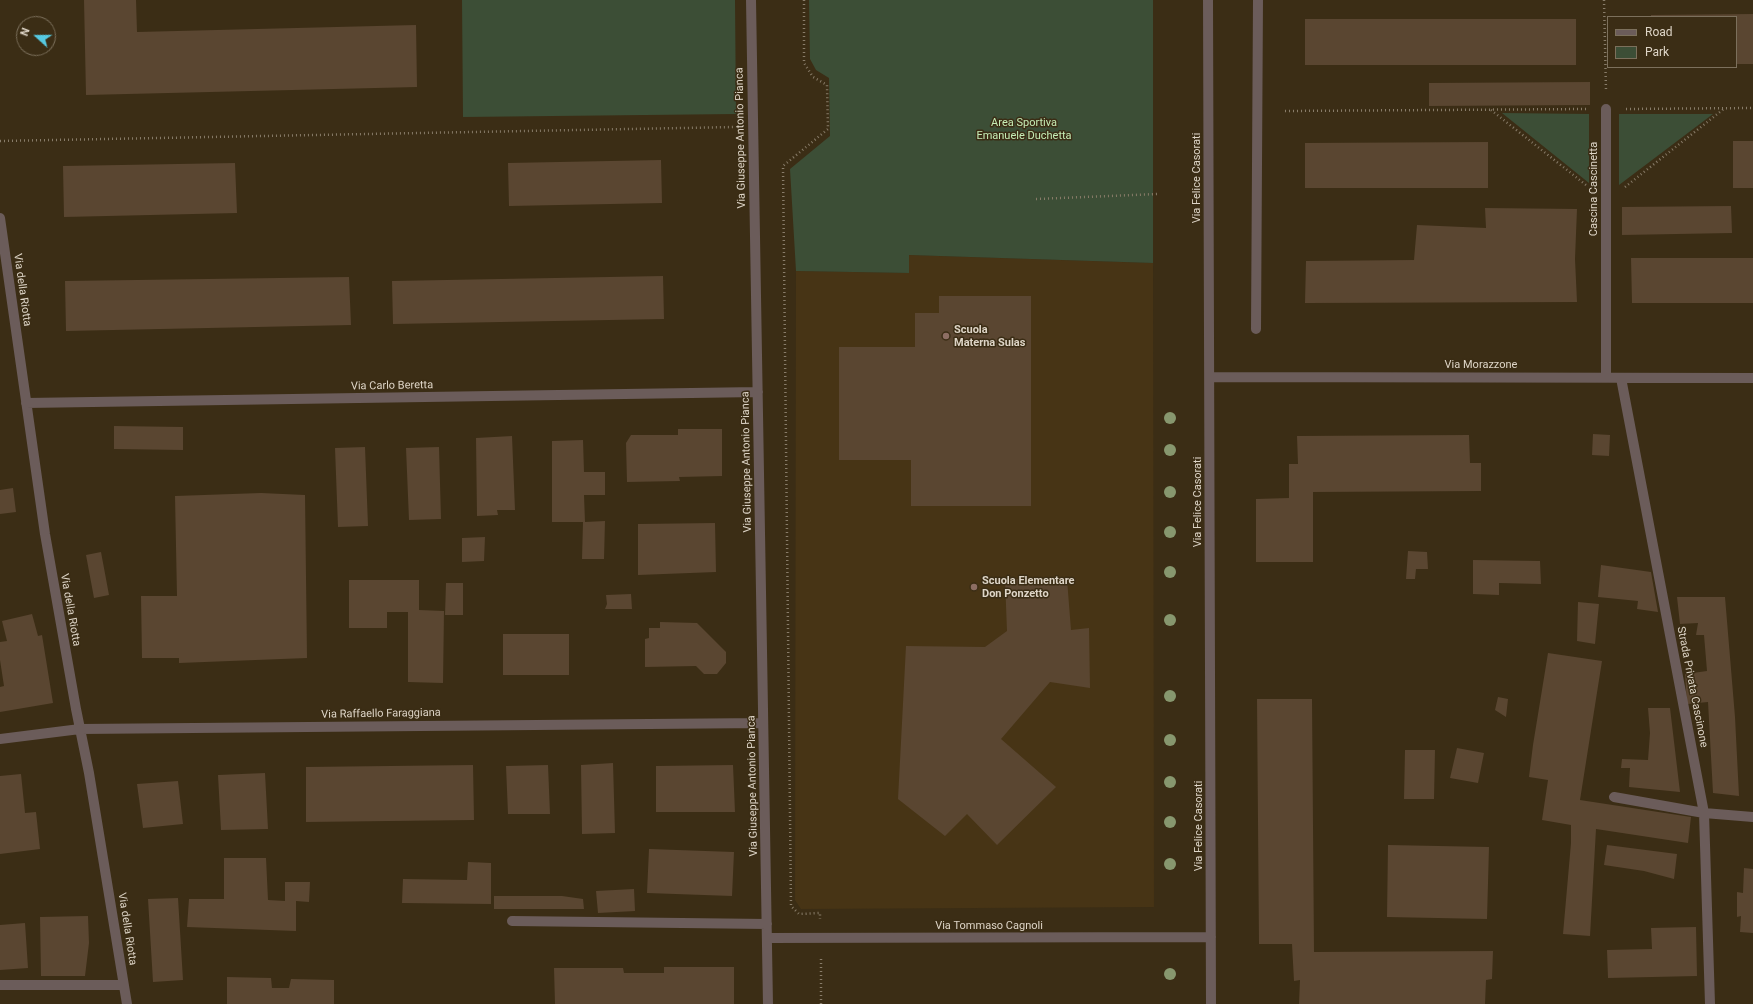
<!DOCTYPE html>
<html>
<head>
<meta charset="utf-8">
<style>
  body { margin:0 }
  #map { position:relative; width:1753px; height:1004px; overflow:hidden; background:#3b2d15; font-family:Roboto,sans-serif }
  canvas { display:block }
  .legend { position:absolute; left:1607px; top:16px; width:130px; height:52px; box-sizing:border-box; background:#3b2d15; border:1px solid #7c705c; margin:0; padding:5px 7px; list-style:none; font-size:12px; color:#ded5c7 }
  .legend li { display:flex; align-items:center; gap:8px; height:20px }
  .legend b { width:20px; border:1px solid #7c705c }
  .north { position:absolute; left:16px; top:16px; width:40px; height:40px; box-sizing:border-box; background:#3b2d15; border:1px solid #7c705c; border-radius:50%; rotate:291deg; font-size:11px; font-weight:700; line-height:16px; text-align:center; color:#ded5c7 }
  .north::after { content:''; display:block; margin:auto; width:14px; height:18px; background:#56c9e1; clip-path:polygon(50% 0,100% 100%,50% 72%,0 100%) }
</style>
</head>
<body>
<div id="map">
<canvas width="1753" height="1004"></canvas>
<ul class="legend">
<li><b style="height:5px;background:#6b5c5a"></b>Road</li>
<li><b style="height:11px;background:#3c4e36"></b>Park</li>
</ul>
<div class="north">N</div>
</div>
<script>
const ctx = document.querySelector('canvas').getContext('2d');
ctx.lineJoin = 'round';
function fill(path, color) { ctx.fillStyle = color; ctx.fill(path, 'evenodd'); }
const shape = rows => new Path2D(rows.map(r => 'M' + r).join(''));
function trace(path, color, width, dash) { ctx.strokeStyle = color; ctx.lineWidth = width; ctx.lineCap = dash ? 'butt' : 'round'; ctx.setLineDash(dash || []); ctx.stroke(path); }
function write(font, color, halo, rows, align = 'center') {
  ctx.font = font + ' Roboto,sans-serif'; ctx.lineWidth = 3; ctx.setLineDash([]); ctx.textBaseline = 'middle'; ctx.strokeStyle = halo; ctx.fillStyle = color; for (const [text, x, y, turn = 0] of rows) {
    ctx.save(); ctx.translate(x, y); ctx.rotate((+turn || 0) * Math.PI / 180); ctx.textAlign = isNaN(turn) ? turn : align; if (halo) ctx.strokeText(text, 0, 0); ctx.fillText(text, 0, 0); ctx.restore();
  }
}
const built = shape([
  [909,255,1153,263,1154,907,801,909,795,900,796,271,909,273]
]);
const green = shape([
  [462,0,735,0,736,114,463,117],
  [809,0,1153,0,1153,263,909,255,909,273,796,271,790,169,830,136,829,78,816,70,810,59],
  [1502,113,1589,114,1589,183],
  [1619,114,1713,114,1619,185]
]);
const building = shape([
  [84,0,136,0,137,32,416,25,417,87,86,95],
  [1753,14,1753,64,1736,64,1736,17,1651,17,1651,15],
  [1305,19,1576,19,1576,65,1305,65],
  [1590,82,1590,105,1429,106,1429,83],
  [1733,141,1753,141,1753,188,1733,188],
  [1488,142,1488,188,1305,188,1305,143],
  [661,160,662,203,509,206,508,163],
  [235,163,237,213,64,217,63,166],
  [1731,206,1732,233,1622,235,1622,207],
  [1485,208,1577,209,1575,259,1577,302,1305,303,1306,261,1414,260,1417,225,1486,228],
  [1631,258,1753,258,1753,303,1632,303],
  [663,276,664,319,393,324,392,281],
  [349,277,351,325,66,331,65,281],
  [939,296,1031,296,1031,506,911,506,911,460,839,460,839,347,915,347,915,313,939,313],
  [114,426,183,427,183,450,114,449],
  [678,429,722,429,722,476,679,477,680,481,627,482,626,443,631,435,678,435],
  [1593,434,1610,435,1609,456,1592,455],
  [1469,435,1470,463,1481,463,1481,491,1313,492,1313,562,1256,562,1256,499,1289,498,1289,464,1298,464,1297,436],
  [512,436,515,510,497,510,498,515,477,516,476,438],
  [583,440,584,472,605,472,605,495,584,495,585,522,605,521,604,559,582,559,583,522,552,522,552,441],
  [365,447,368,526,338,527,335,448],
  [439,447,441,519,409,520,406,448],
  [13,488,16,512,0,514,0,490],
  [261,493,305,495,307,658,179,663,179,658,142,658,141,596,177,596,175,496],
  [715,523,716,572,638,575,638,524],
  [485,537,484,561,462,562,462,538],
  [1408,551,1427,552,1428,569,1416,569,1415,579,1406,579],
  [101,552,109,595,94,598,86,555],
  [1473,560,1540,561,1541,584,1499,583,1499,595,1473,594],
  [1601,565,1651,572,1658,612,1637,609,1638,601,1598,597],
  [1005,579,1067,579,1071,630,1089,628,1090,688,1050,682,1001,739,1056,787,997,845,967,814,945,836,898,799,906,646,985,647,1007,631],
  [349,580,419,580,419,610,444,611,443,683,408,682,408,612,387,612,387,628,349,628],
  [446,583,463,583,463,615,445,615],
  [631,594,632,609,605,609,607,604,606,595],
  [1677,597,1725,597,1735,717,1739,796,1713,793,1708,702,1687,704,1685,674,1707,671,1704,635,1696,635,1698,623,1680,624],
  [1578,602,1599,604,1595,644,1577,641],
  [32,614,38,636,42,635,53,703,0,712,0,687,4,686,0,660,0,642,7,641,2,621],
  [660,622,697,623,726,652,726,663,717,674,704,674,696,666,645,667,645,639,649,638,649,628,660,628],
  [503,634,569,634,569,675,503,675],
  [1548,653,1602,661,1580,800,1691,817,1688,843,1596,829,1590,936,1563,934,1571,843,1571,825,1542,820,1548,780,1529,777,1533,745],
  [1498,697,1508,699,1506,717,1495,710],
  [1257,699,1312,699,1314,952,1493,951,1492,979,1486,980,1485,1004,1299,1004,1300,980,1294,981,1292,944,1259,944],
  [1648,708,1670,708,1680,792,1629,787,1630,768,1621,768,1622,759,1648,760,1650,733],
  [1457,748,1484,753,1478,783,1450,778],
  [1405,750,1435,750,1434,799,1404,799],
  [613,763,615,833,582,834,581,765],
  [473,765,474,820,306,822,306,767],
  [548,765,550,814,508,814,506,766],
  [733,765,735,812,656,812,656,766],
  [265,773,268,829,221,830,218,775],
  [21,774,25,813,36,812,40,849,0,854,0,776],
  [178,781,183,824,143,828,137,784],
  [1388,845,1489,847,1487,919,1387,917],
  [1607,845,1677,854,1674,879,1644,871,1604,865],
  [649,849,734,852,732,896,647,893],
  [224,858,266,858,268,900,285,901,285,882,310,882,309,902,296,901,296,931,187,927,189,899,224,899],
  [468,862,491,863,491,904,402,903,403,879,467,880],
  [1744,868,1753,869,1753,933,1740,932,1741,916,1737,917,1737,892,1743,893],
  [634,889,635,911,598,913,596,891],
  [494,896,562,896,583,899,584,909,494,909],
  [178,898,183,980,153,982,148,899],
  [88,916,89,943,85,976,41,976,40,917],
  [25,923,28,968,0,970,0,925],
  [1696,927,1697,976,1608,978,1607,950,1652,949,1651,928],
  [664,967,734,967,734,1004,555,1004,554,968,623,968,624,973,664,973],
  [227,977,271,978,272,988,289,988,291,979,334,980,334,1004,227,1004]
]);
const path = shape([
  [804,0,804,63,813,77,827,85,828,129,783,166,791,906,799,914,820,913,820,919],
  [1604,0,1606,91],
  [1626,109,1753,108],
  [1491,110,1586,185],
  [1285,111,1587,109],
  [0,141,735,127],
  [1625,187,1725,108],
  [1036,199,1158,194],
  [821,1004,821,956]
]);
const lane = shape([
  [1256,329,1258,0]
]);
const street = shape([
  [751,0,768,1004],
  [1208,0,1211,1004],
  [1606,109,1606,377],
  [0,218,45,534,76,709,89,773,127,1004],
  [1210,377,1753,378],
  [1621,378,1704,813,1710,1004],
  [26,403,758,392],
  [0,739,80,729,763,723],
  [1614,797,1704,813,1753,817],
  [512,921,767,924],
  [767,938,1211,937],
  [0,985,123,985]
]);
const trees = [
  [1170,418],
  [1170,450],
  [1170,492],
  [1170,532],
  [1170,572],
  [1170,620],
  [1170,696],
  [1170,740],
  [1170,782],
  [1170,822],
  [1170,864],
  [1170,974]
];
const markers = [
  [946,336,4,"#8d6e63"],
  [974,587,4,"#8d6e63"]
];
const parkNames = [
  ["Area Sportiva",1024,123],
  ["Emanuele Duchetta",1024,136]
];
const streetNames = [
  ["Via Giuseppe Antonio Pianca",741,138,-91],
  ["Via Felice Casorati",1197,178,-90],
  ["Cascina Cascinetta",1594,189,-90],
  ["Via della Riotta",22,290,82],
  ["Via Morazzone",1481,365],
  ["Via Carlo Beretta",392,386,-1],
  ["Via Giuseppe Antonio Pianca",747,462,-91],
  ["Via Felice Casorati",1198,502,-90],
  ["Via della Riotta",70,610,80],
  ["Strada Privata Cascinone",1692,687,79],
  ["Via Raffaello Faraggiana",381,714,-1],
  ["Via Giuseppe Antonio Pianca",753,786,-91],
  ["Via Felice Casorati",1199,826,-90],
  ["Via Tommaso Cagnoli",989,926],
  ["Via della Riotta",127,929,81]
];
const poiNames = [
  ["Scuola",954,330],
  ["Materna Sulas",954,343],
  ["Scuola Elementare",982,581],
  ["Don Ponzetto",982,594]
];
fill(built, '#473415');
fill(green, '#3c4e36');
fill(building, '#5a4631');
trace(path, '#887c69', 2.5, [1, 3]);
trace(lane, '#6b5c5a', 10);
trace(street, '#6b5c5a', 10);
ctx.fillStyle = '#87976e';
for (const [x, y] of trees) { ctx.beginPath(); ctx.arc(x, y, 6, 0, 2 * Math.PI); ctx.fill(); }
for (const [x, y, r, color] of markers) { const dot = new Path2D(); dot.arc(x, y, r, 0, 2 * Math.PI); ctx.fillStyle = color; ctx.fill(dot); trace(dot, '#3b2d15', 1.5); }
write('11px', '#c5edb6', '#3b2d15', parkNames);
write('11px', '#ded5c7', '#3b2d15', streetNames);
write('bold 11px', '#ded5c7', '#3b2d15', poiNames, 'left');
</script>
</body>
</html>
